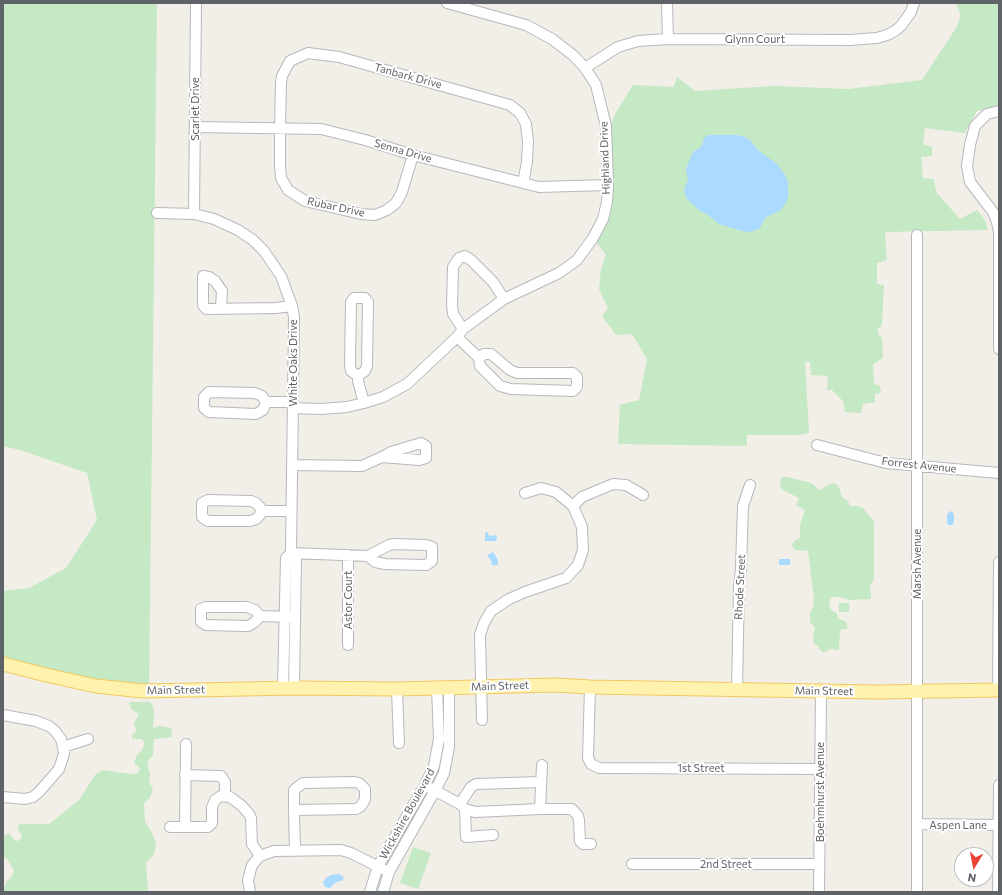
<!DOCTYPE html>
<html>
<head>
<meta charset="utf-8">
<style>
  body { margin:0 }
  #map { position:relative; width:1002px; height:895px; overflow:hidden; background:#f1efe8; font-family:Commissioner,sans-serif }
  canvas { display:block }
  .frame { position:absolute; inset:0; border:4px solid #5f6368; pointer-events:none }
  .north { position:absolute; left:954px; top:847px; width:40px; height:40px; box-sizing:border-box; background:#fff; border:1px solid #bfc1c3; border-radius:50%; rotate:190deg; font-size:11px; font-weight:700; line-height:16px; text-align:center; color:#5f6368 }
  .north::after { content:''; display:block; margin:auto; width:14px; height:18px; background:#ea4335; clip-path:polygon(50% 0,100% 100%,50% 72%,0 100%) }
</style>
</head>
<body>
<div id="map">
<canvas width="1002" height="895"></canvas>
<div class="frame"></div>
<div class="north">N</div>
</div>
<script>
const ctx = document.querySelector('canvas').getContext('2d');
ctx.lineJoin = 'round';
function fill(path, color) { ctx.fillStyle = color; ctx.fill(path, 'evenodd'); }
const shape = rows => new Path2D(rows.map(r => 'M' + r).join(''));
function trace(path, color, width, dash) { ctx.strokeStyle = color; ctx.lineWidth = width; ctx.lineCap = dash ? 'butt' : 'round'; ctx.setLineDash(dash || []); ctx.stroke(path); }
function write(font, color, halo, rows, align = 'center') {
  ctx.font = font + ' Commissioner,sans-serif'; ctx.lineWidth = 4; ctx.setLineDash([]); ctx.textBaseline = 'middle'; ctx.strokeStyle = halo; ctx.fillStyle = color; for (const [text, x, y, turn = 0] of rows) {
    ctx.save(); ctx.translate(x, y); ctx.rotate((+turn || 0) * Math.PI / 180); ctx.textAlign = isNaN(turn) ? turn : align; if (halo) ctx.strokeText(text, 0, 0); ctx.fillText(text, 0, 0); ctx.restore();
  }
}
const green = shape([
  [3,3,157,3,149,691,3,664,3,591,29,588,66,568,97,520,87,473,20,450,3,446],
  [954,3,999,3,999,105,977,111,965,133,925,128,923,144,932,147,932,156,921,157,923,178,934,179,936,192,960,219,977,210,985,220,988,230,885,232,887,260,877,263,877,284,884,285,882,324,880,328,877,328,879,336,882,337,883,358,873,364,874,384,880,386,881,393,875,394,875,402,863,404,861,413,845,412,843,401,832,390,827,390,828,376,811,375,810,362,805,362,809,433,799,435,747,435,747,446,618,444,620,405,639,400,647,359,632,334,616,335,602,316,608,308,599,289,601,269,606,255,593,238,603,219,607,137,615,114,633,85,674,87,677,77,695,91,775,86,848,89,922,80,956,28,961,16,957,5],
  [782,477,787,477,811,483,815,486,817,489,820,490,828,485,833,483,838,485,842,497,848,501,850,506,858,506,863,508,874,522,874,580,870,585,871,599,849,600,840,597,831,597,829,604,831,610,837,613,838,619,845,621,847,624,847,629,842,629,840,631,839,650,829,649,826,652,822,652,817,645,814,644,813,641,814,631,815,628,811,623,810,623,810,613,813,608,814,599,808,551,795,550,792,545,794,541,800,538,800,525,805,510,796,505,799,498,781,489,780,481],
  [839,603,849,603,849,612,839,612],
  [129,702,150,702,153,706,154,713,153,728,160,726,171,728,172,737,154,739,153,755,148,761,148,767,150,774,149,782,153,789,150,798,144,803,145,822,151,831,156,843,154,854,146,863,148,892,3,892,3,888,5,887,6,882,11,878,14,871,8,860,3,856,3,836,9,833,14,840,18,841,21,839,22,836,18,830,18,826,20,824,49,824,79,800,95,775,102,770,131,774,138,773,140,768,134,763,137,755,142,750,145,742,141,739,133,739,132,738,132,735,137,730,134,725,134,723,139,714,131,709],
  [413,847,431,853,418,889,400,883]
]);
const water = shape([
  [708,135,736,135,745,137,750,140,753,144,758,150,777,164,785,175,788,182,788,197,785,204,781,210,766,217,760,228,753,231,746,232,719,224,708,215,700,211,687,199,684,190,688,180,686,169,693,152,702,146,704,138],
  [952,511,954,515,954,523,952,525,949,525,947,523,947,515,949,512],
  [486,532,488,533,489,536,496,535,497,538,496,541,485,541,485,533],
  [493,552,498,560,498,565,491,565,492,562,487,555],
  [779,559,790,559,790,565,779,565],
  [339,874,344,877,342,881,336,882,330,888,325,887,323,882,326,878,331,875]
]);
const minor = shape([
  [667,3,668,39],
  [585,68,618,47,638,41,668,39,850,40,877,38,887,35,895,31,901,26,911,12,914,3],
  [999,111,987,114,975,126,970,145,967,166,970,182,993,212,997,222,999,232,999,349],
  [195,127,321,129,365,140,413,155,539,187,608,185],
  [413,155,402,192,396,203,387,210,375,215,361,214,305,201,288,190,281,178,280,166,280,129,281,83,282,76,290,61,308,53,339,57,510,105,520,113,526,124,528,142,527,162,523,183],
  [157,213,194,214,214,219,238,230,253,240,264,251,281,276,292,306,294,317,291,553,368,556,389,545,394,544,426,545,432,547,432,561,426,565,385,564,375,562,368,556],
  [194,214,196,3],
  [917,235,917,892],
  [221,308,222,291,215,281,209,277,203,276,203,305,206,309,276,308,292,306],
  [463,329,453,314,452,305,453,267,459,258,465,256,471,260,493,282,504,299],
  [457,337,479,358,480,366,500,386,511,389,573,391,577,387,577,377,573,373,517,373,510,370,491,354,484,354,479,358],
  [358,376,351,371,350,365,351,302,354,298,365,298,368,302,367,366,365,371,358,376,358,381,364,403],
  [266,402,263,410,256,414,209,412,204,408,204,397,209,392,255,393,262,396,266,402,293,402],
  [293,408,321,409,347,407,364,403,383,397,407,384,457,337,463,329,504,299,559,273,577,260,593,238,603,219,607,202,608,185,606,126,596,85,585,68,574,56,552,39,526,25,447,3],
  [817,445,886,463,999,473],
  [292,465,362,466,382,457,391,452,421,443,426,446,426,458,419,460,382,457],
  [573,506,582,497,613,484,626,485,643,495],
  [261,511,260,507,256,503,251,501,208,500,202,503,202,517,208,521,250,521,256,519,260,515,261,511,291,511],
  [260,616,255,610,247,607,206,607,201,609,201,622,206,625,248,626,255,622,260,616,291,617],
  [348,645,348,555],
  [590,687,588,758,591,764,599,768,819,769],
  [283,689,286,558,291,553,296,558,294,688],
  [397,689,399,743],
  [737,690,739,587,741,568,743,506,750,485],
  [998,690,999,562],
  [3,715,36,721,49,726,55,731,61,739,63,747,64,754,59,769,39,792,33,797,25,799,3,797],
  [482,720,480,635,484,623,491,611,509,599,525,592,566,578,578,565,583,550,582,527,573,506,556,492,541,488,525,493],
  [63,747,88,739],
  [185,775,221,776,225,782,225,795],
  [430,788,460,804,465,809,475,812,540,809,572,809,578,816,579,820,580,841,583,844,591,844],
  [460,804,471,787,476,784,541,782],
  [465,809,466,837,493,835],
  [540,809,542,765],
  [294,810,294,790,303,783,355,782,359,783,365,789,365,799,363,803,360,807,356,809,294,810,295,851],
  [917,824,998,825],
  [170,827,208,827,212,823,212,807,215,800,221,796,230,797,242,806,249,814,251,818,252,844,260,856],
  [185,827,186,744],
  [632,864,819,864],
  [250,892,248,880,252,865,260,856,274,851,341,850,351,853,383,869],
  [370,892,378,866,425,785,434,766,439,739,437,688],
  [383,892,389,872,437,787,444,773,449,747,449,688],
  [819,892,821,692],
  [998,892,999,785]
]);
const major = shape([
  [3,664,46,675,96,686,143,691,294,688,397,689,555,685,590,687,877,692,999,690]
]);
const streetNames = [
  ["Glynn Court",755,39],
  ["Tanbark Drive",408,76,15],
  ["Scarlet Drive",195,109,-90],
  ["Senna Drive",403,151,16],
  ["Highland Drive",605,158,-92],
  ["Rubar Drive",336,207,12],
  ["White Oaks Drive",293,363,-90],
  ["Forrest Avenue",919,465,6],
  ["Marsh Avenue",917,564,-90],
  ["Rhode Street",740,587,-87],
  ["Astor Court",348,600,-90],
  ["Main Street",500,686,-2],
  ["Main Street",176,690,-1],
  ["Main Street",824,691,1],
  ["1st Street",701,768],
  ["Boehmhurst Avenue",820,792,-90],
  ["Wickshire Boulevard",407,814,-61],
  ["Aspen Lane",958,825],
  ["2nd Street",726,864]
];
fill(green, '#c5e8c5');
fill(water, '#aadaff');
trace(minor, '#b5b8bc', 12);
trace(major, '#f2c960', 15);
trace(minor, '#fff', 10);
trace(major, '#fff2af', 13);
write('11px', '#5f6368', '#fff', streetNames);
</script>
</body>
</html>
